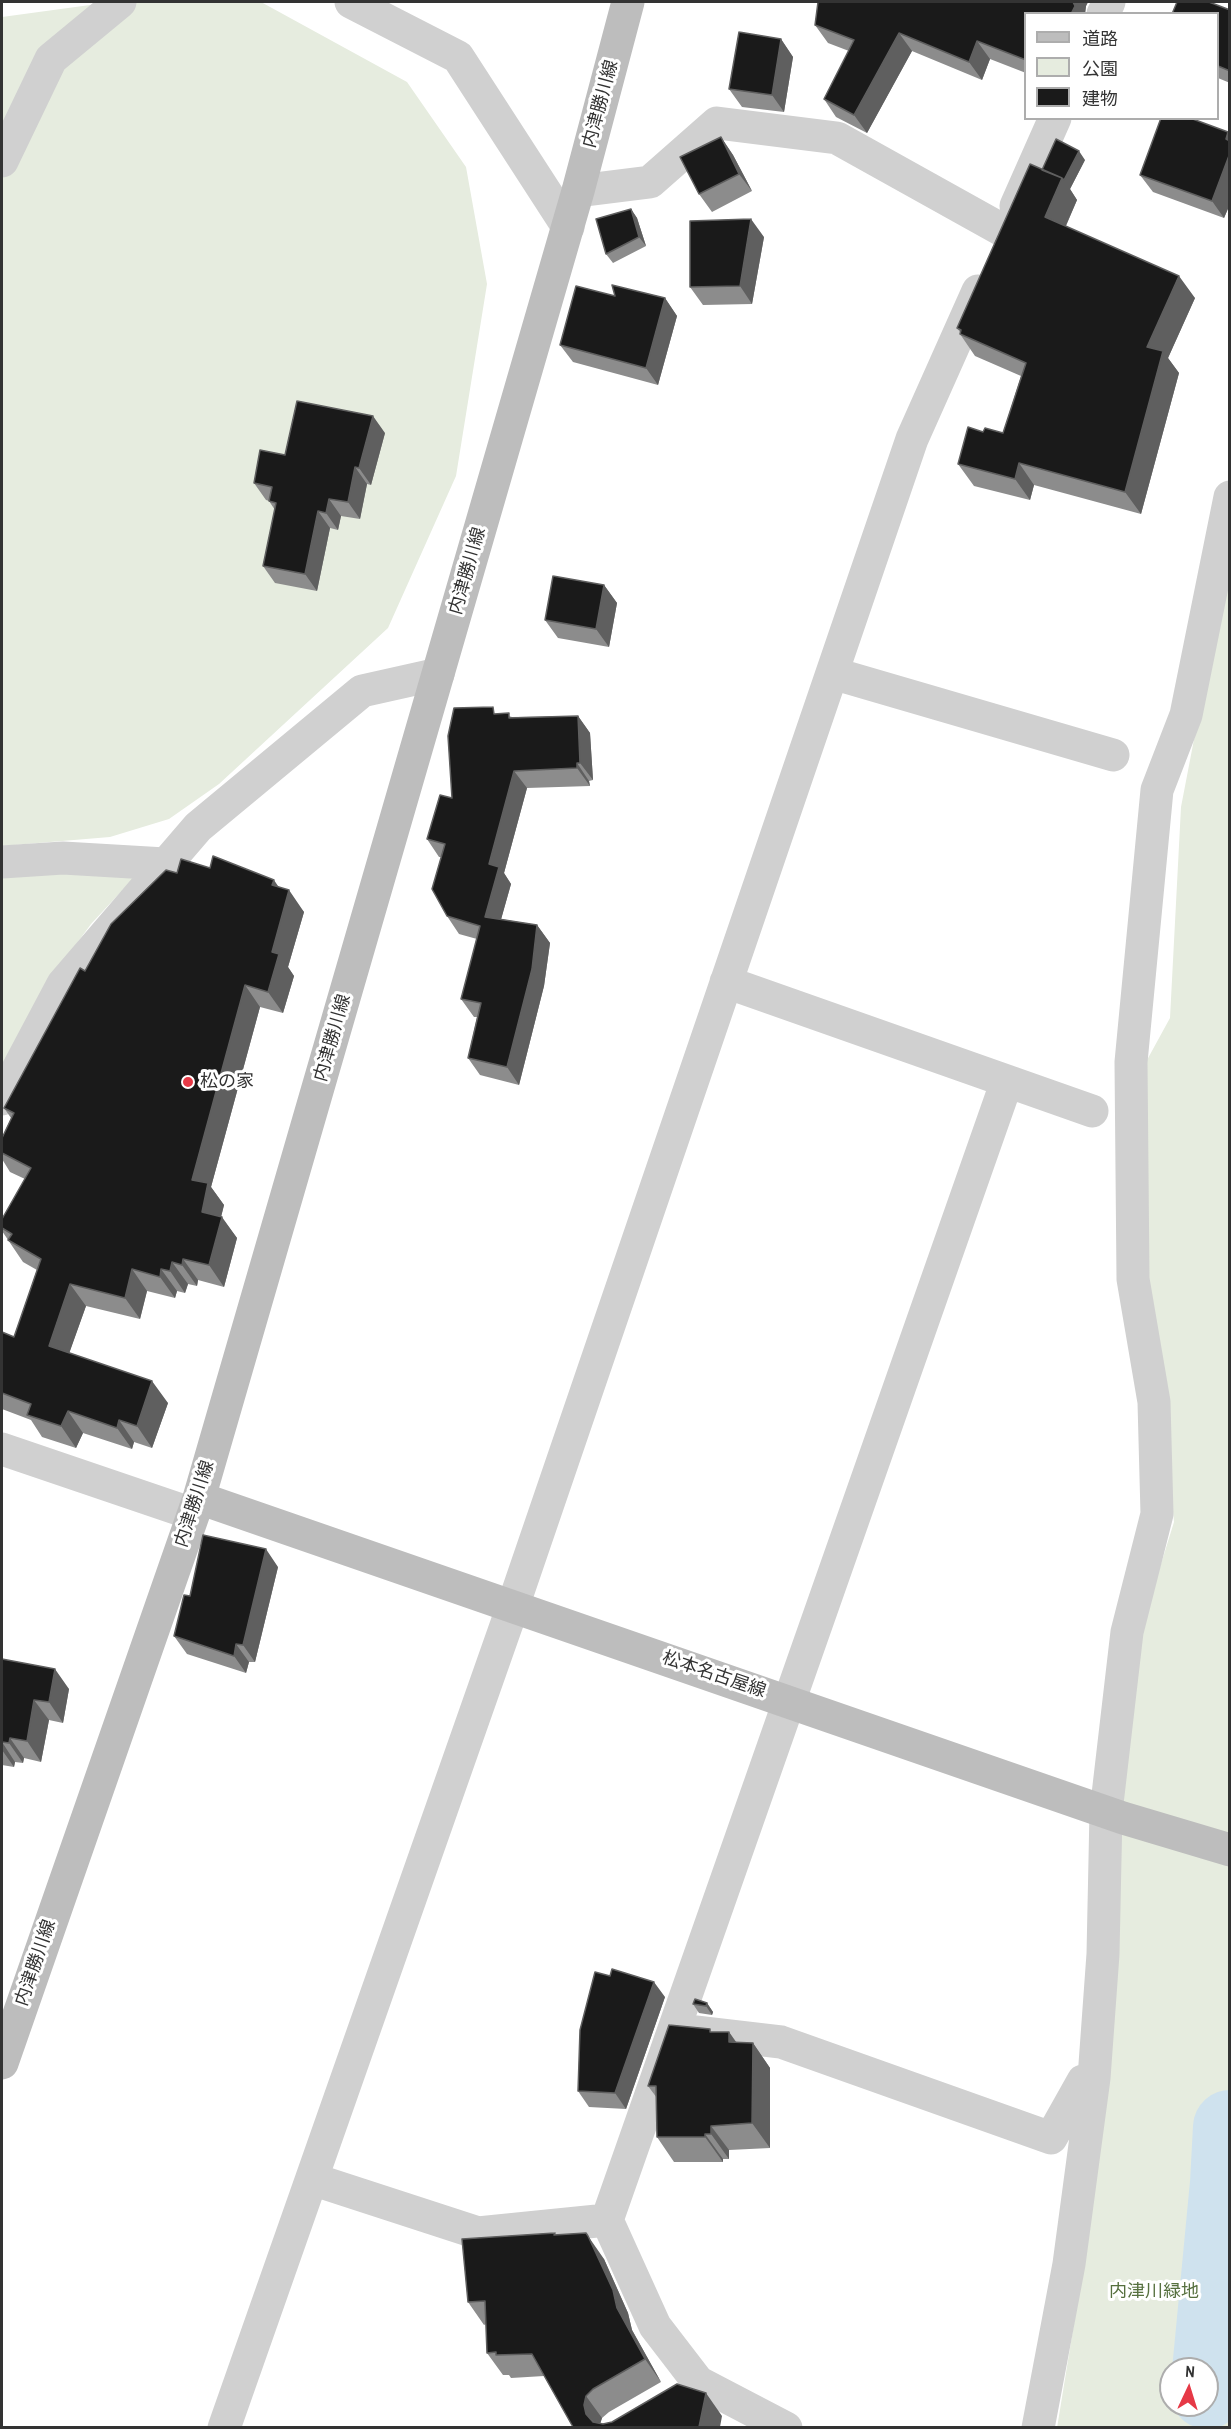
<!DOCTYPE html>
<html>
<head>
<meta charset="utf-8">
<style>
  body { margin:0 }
  #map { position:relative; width:1231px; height:2429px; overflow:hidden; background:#fff; font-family:"Archivo Narrow","Noto Sans JP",sans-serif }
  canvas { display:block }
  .frame { position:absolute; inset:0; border:3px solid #333; pointer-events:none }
  .legend { position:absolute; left:1024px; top:12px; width:195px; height:108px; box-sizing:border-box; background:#fff; border:2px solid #adadad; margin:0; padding:8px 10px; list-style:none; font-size:18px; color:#333 }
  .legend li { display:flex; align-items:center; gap:12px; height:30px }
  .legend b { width:30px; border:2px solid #adadad }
  .north { position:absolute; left:1159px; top:2357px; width:60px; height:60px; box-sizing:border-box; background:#fff; border:2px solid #adadad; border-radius:50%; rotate:4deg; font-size:16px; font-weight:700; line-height:24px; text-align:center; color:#333 }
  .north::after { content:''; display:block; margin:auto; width:21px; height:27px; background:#e63946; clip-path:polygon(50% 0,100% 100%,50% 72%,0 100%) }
</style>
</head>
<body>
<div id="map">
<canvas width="1231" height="2429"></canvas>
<div class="frame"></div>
<ul class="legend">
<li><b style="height:8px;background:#bdbdbd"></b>道路</li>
<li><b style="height:16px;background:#e6ecdf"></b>公園</li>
<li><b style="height:16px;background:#1a1a1a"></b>建物</li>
</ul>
<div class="north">N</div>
</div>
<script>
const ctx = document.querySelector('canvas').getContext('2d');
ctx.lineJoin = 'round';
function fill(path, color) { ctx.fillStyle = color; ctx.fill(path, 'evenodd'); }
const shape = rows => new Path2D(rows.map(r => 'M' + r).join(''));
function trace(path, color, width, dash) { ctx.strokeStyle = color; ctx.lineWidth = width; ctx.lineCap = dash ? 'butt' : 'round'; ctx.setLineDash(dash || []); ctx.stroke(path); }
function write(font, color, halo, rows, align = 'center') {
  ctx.font = font + ' "Archivo Narrow","Noto Sans JP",sans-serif'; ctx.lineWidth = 6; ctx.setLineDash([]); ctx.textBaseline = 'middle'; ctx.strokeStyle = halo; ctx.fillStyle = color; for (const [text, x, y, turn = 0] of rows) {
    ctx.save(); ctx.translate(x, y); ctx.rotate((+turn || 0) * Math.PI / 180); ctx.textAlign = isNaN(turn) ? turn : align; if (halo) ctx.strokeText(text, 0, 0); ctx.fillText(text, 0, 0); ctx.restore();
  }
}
const green = shape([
  [112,2,261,2,407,82,466,167,487,284,456,476,388,628,219,784,169,819,110,837,2,846,2,17],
  [1229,557,1229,2427,1057,2428,1083,2268,1123,1767,1138,1638,1174,1522,1163,1403,1145,1255,1147,1060,1170,1018,1181,807],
  [1171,2369,1207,2369,1207,2405,1171,2405],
  [2,867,142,869,91,924,50,980,2,1071]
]);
const river = shape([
  [1207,2392,1227,2183,1230,2127]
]);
const street = shape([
  [351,2,458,57,568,227],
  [1103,14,1109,2],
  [2,161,51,59,120,2],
  [578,191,650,182,717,123,837,138,1004,231],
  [1016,206,1055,118],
  [832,673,1113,755],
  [2,862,63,858,165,864],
  [726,982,1092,1111],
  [2,1099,63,984,198,827,362,691,438,674],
  [2,1449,193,1514],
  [687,2031,781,2042,1051,2138,1083,2081,1094,2078],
  [312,2179,478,2233,607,2220,655,2326,698,2382,786,2428],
  [607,2220,1007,1081],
  [224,2428,513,1606,912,439,978,291],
  [1038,2428,1069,2264,1094,2078,1103,1954,1106,1812,1127,1632,1157,1514,1154,1402,1133,1279,1131,1062,1157,790,1186,715,1230,497]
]);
const secondary = shape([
  [199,1498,1123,1818,1230,1850],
  [2,2063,199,1498,578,191,628,2]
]);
const wall = shape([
  [818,2,1088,2,1086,6,1085,14,1026,14,1026,73,990,59,982,80,912,51,867,133,836,117,824,99,849,51,828,43,815,25],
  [1230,10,1230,83,1218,78,1218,14],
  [781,39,793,57,784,112,742,107,729,89],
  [1228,132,1230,134,1230,204,1224,218,1153,192,1140,175],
  [721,137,733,155,752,191,712,212,699,194],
  [1085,160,1070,189,1077,200,1066,226,1195,298,1168,358,1179,373,1141,514,1034,485,1030,500,974,486,958,464,983,432,1003,433,1021,376,975,356,960,334,960,332,957,328,1042,169],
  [631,209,637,218,646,246,613,263,606,254],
  [764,237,752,304,703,305,690,287],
  [615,296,665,298,677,316,658,385,573,362,560,345],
  [385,433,371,485,367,484,360,519,341,516,338,530,330,528,317,591,275,583,263,566,275,510,269,501,266,500,254,483],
  [604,585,617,603,609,647,558,638,545,620],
  [498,713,512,717,578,716,590,733,593,780,589,781,590,786,527,788,504,873,511,884,501,919,537,925,550,943,544,986,519,1085,480,1075,468,1058,477,1017,474,1017,461,999,477,939,459,934,447,916,441,857,439,857,427,839,452,798],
  [177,873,279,887,304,912,288,967,294,976,283,1013,260,1007,211,1187,224,1205,221,1217,237,1238,224,1287,198,1280,197,1286,188,1284,185,1293,177,1291,175,1298,147,1291,140,1319,86,1306,69,1353,168,1403,152,1448,134,1442,132,1449,83,1433,76,1448,42,1437,31,1420,2,1409,2,1332,14,1337,37,1270,23,1262,2,1231,2,1219,25,1179,10,1172,2,1159,2,1138,11,1118,4,1108,85,971],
  [278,1567,255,1662,249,1662,246,1673,187,1654,174,1636,190,1596],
  [2,1659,69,1689,63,1723,49,1720,41,1762,24,1758,23,1763,15,1762,14,1767,2,1765],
  [610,1976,665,1997,626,2109,589,2107,578,2091],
  [707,2003,713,2012,712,2015,699,2013,693,2004],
  [711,2032,729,2032,737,2043,753,2043,770,2068,770,2148,729,2150,729,2159,723,2159,723,2162,674,2162,657,2137,657,2098,648,2086],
  [555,2233,556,2235,604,2259,628,2313,632,2330,661,2382,609,2412,602,2418,600,2424,722,2416,573,2427,544,2376,511,2378,509,2375,503,2375,487,2353,486,2324,484,2325,468,2302]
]);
const shadedWall = shape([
  [1073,2,1088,2,1086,6,1085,14,1071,14],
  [899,33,912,51,867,133,854,115],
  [781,39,793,57,784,112,772,95],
  [977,41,990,59,982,80,969,62],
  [1228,132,1230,134,1230,145,1226,139],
  [721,137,733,155,752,191,739,174],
  [1079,151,1085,160,1070,189,1077,200,1060,239,1045,217,1062,178],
  [1230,153,1230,204,1224,218,1212,201],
  [631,209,637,218,646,246,639,237],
  [751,219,764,237,752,304,740,286],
  [1179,276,1195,298,1168,358,1179,373,1141,514,1125,492,1147,347],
  [665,298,677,316,658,385,646,368],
  [373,416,385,433,371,485,359,468],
  [1019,463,1034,485,1030,500,1015,479],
  [355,467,367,484,360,519,348,502],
  [329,499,341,516,338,530,326,513],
  [318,511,330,528,317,591,305,574],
  [604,585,617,603,609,647,596,629],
  [578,716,590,733,593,780,580,763],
  [577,763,589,781,590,786,577,768],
  [514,771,527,788,504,873,511,884,497,934,485,917,489,864],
  [274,880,286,898,289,890,304,912,288,967,294,976,283,1013,268,992,272,885],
  [537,925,550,943,544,986,519,1085,507,1067],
  [245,985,260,1007,211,1187,224,1205,219,1225,222,1217,237,1238,224,1287,209,1265,202,1212,192,1180],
  [183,1259,198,1280,197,1286,182,1265],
  [172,1262,188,1284,185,1293,170,1271],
  [132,1269,147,1291,140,1319,125,1298],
  [161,1269,177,1291,175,1298,160,1277],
  [70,1284,86,1306,64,1368,49,1346],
  [152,1381,168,1403,152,1448,137,1426],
  [68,1411,83,1433,76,1448,61,1426],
  [119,1420,134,1442,132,1449,117,1428],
  [266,1549,278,1567,255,1662,243,1645],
  [236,1644,249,1662,246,1673,234,1656],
  [55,1669,69,1689,63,1723,49,1702],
  [34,1700,49,1720,41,1762,27,1741],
  [10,1738,24,1758,23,1763,9,1743],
  [2,1742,15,1762,14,1767,2,1750],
  [654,1982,665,1997,626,2109,615,2093],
  [707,2003,713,2012,712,2015,706,2006],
  [729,2032,746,2057,729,2042],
  [753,2043,770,2068,770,2148,752,2123],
  [711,2126,729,2150,729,2159,711,2134],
  [705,2134,723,2159,723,2162,705,2137],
  [588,2236,604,2259,628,2313,632,2330,661,2382,645,2359,617,2308],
  [706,2393,722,2416,720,2427,699,2427],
  [586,2396,602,2418,599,2427,586,2414,584,2405]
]);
const building = shape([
  [818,2,1073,2,1075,6,1071,14,1026,14,1026,60,977,41,969,62,899,33,854,115,824,99,854,40,815,25,818,2],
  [1177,2,1209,2,1230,10,1230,71,1218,66,1218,14,1172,14,1177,2],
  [739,32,781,39,772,95,729,89,739,32],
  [1161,118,1190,118,1228,132,1226,139,1230,141,1230,153,1212,201,1140,175,1161,118],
  [721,137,739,174,699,194,680,157,721,137],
  [1056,139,1079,151,1064,180,1062,178,1042,170,1056,139],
  [1030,164,1062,178,1045,217,1179,276,1147,347,1163,351,1125,492,1019,463,1015,479,958,464,968,427,983,432,985,428,1003,433,1026,363,960,334,961,330,957,328,1030,164],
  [631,209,639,237,606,254,596,219,631,209],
  [751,219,740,286,690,287,690,221,751,219],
  [612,285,665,298,646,368,560,345,576,286,615,296,612,285],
  [297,401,373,416,359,468,355,467,348,502,329,499,326,513,318,511,305,574,263,566,276,503,269,501,272,487,254,483,260,450,285,455,297,401],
  [553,576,604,585,596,629,545,620,553,576],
  [493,707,494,714,509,713,509,718,578,716,580,763,577,763,577,768,514,771,489,864,499,867,485,917,537,925,532,969,507,1067,468,1058,481,1003,461,999,480,926,447,916,432,889,445,844,427,839,440,795,452,798,448,736,454,708,493,707],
  [213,856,274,880,272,885,289,890,272,952,279,954,268,992,245,985,192,1180,208,1183,202,1212,222,1217,209,1265,183,1259,182,1265,172,1262,170,1271,161,1269,160,1277,132,1269,125,1298,70,1284,49,1346,152,1381,137,1426,119,1420,117,1428,68,1411,61,1426,27,1415,31,1404,2,1393,2,1332,14,1337,41,1259,8,1240,12,1234,2,1228,2,1219,31,1168,2,1153,2,1138,14,1113,4,1108,80,968,85,971,111,924,166,870,177,873,181,859,210,868,213,856],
  [203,1535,266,1549,243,1645,236,1644,234,1656,174,1636,184,1595,190,1596,203,1535],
  [2,1659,55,1669,49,1702,34,1700,27,1741,10,1738,9,1743,2,1742,2,1659],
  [612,1969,654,1982,615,2093,578,2091,580,2030,595,1972,610,1976,612,1969],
  [695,1999,707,2003,706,2006,693,2004,695,1999],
  [669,2025,710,2029,710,2032,729,2032,729,2042,753,2043,752,2123,711,2126,711,2134,705,2134,705,2137,657,2137,656,2086,648,2086,669,2025],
  [555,2233,554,2235,586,2233,588,2236,613,2290,617,2308,645,2359,593,2389,586,2396,584,2405,586,2414,593,2422,603,2424,612,2422,677,2384,706,2393,699,2427,573,2427,532,2354,496,2355,496,2352,487,2353,485,2301,468,2302,462,2239,555,2233]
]);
const markers = [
  [188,1082,6,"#e63946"]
];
const streetNames = [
  ["内津勝川線",601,104,-75],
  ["内津勝川線",468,571,-74],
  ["内津勝川線",333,1038,-74],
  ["内津勝川線",195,1504,-72],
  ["松本名古屋線",714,1675,19],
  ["内津勝川線",36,1963,-71]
];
const poiNames = [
  ["松の家",200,1082]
];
const parkNames = [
  ["内津川緑地",1154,2292]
];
fill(green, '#e6ecdf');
trace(river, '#cfe2ee', 74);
trace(street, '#d0d0d0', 33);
trace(secondary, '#bdbdbd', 33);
fill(wall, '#8c8c8c');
fill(shadedWall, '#5f5f5f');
fill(building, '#1a1a1a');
trace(building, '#5f5f5f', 1.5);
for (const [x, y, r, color] of markers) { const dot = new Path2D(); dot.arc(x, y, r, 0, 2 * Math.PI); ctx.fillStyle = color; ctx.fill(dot); trace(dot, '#fff', 2); }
write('18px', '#333', '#fff', streetNames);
write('18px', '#333', '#fff', poiNames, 'left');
write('18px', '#56703f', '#fff', parkNames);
</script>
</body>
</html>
